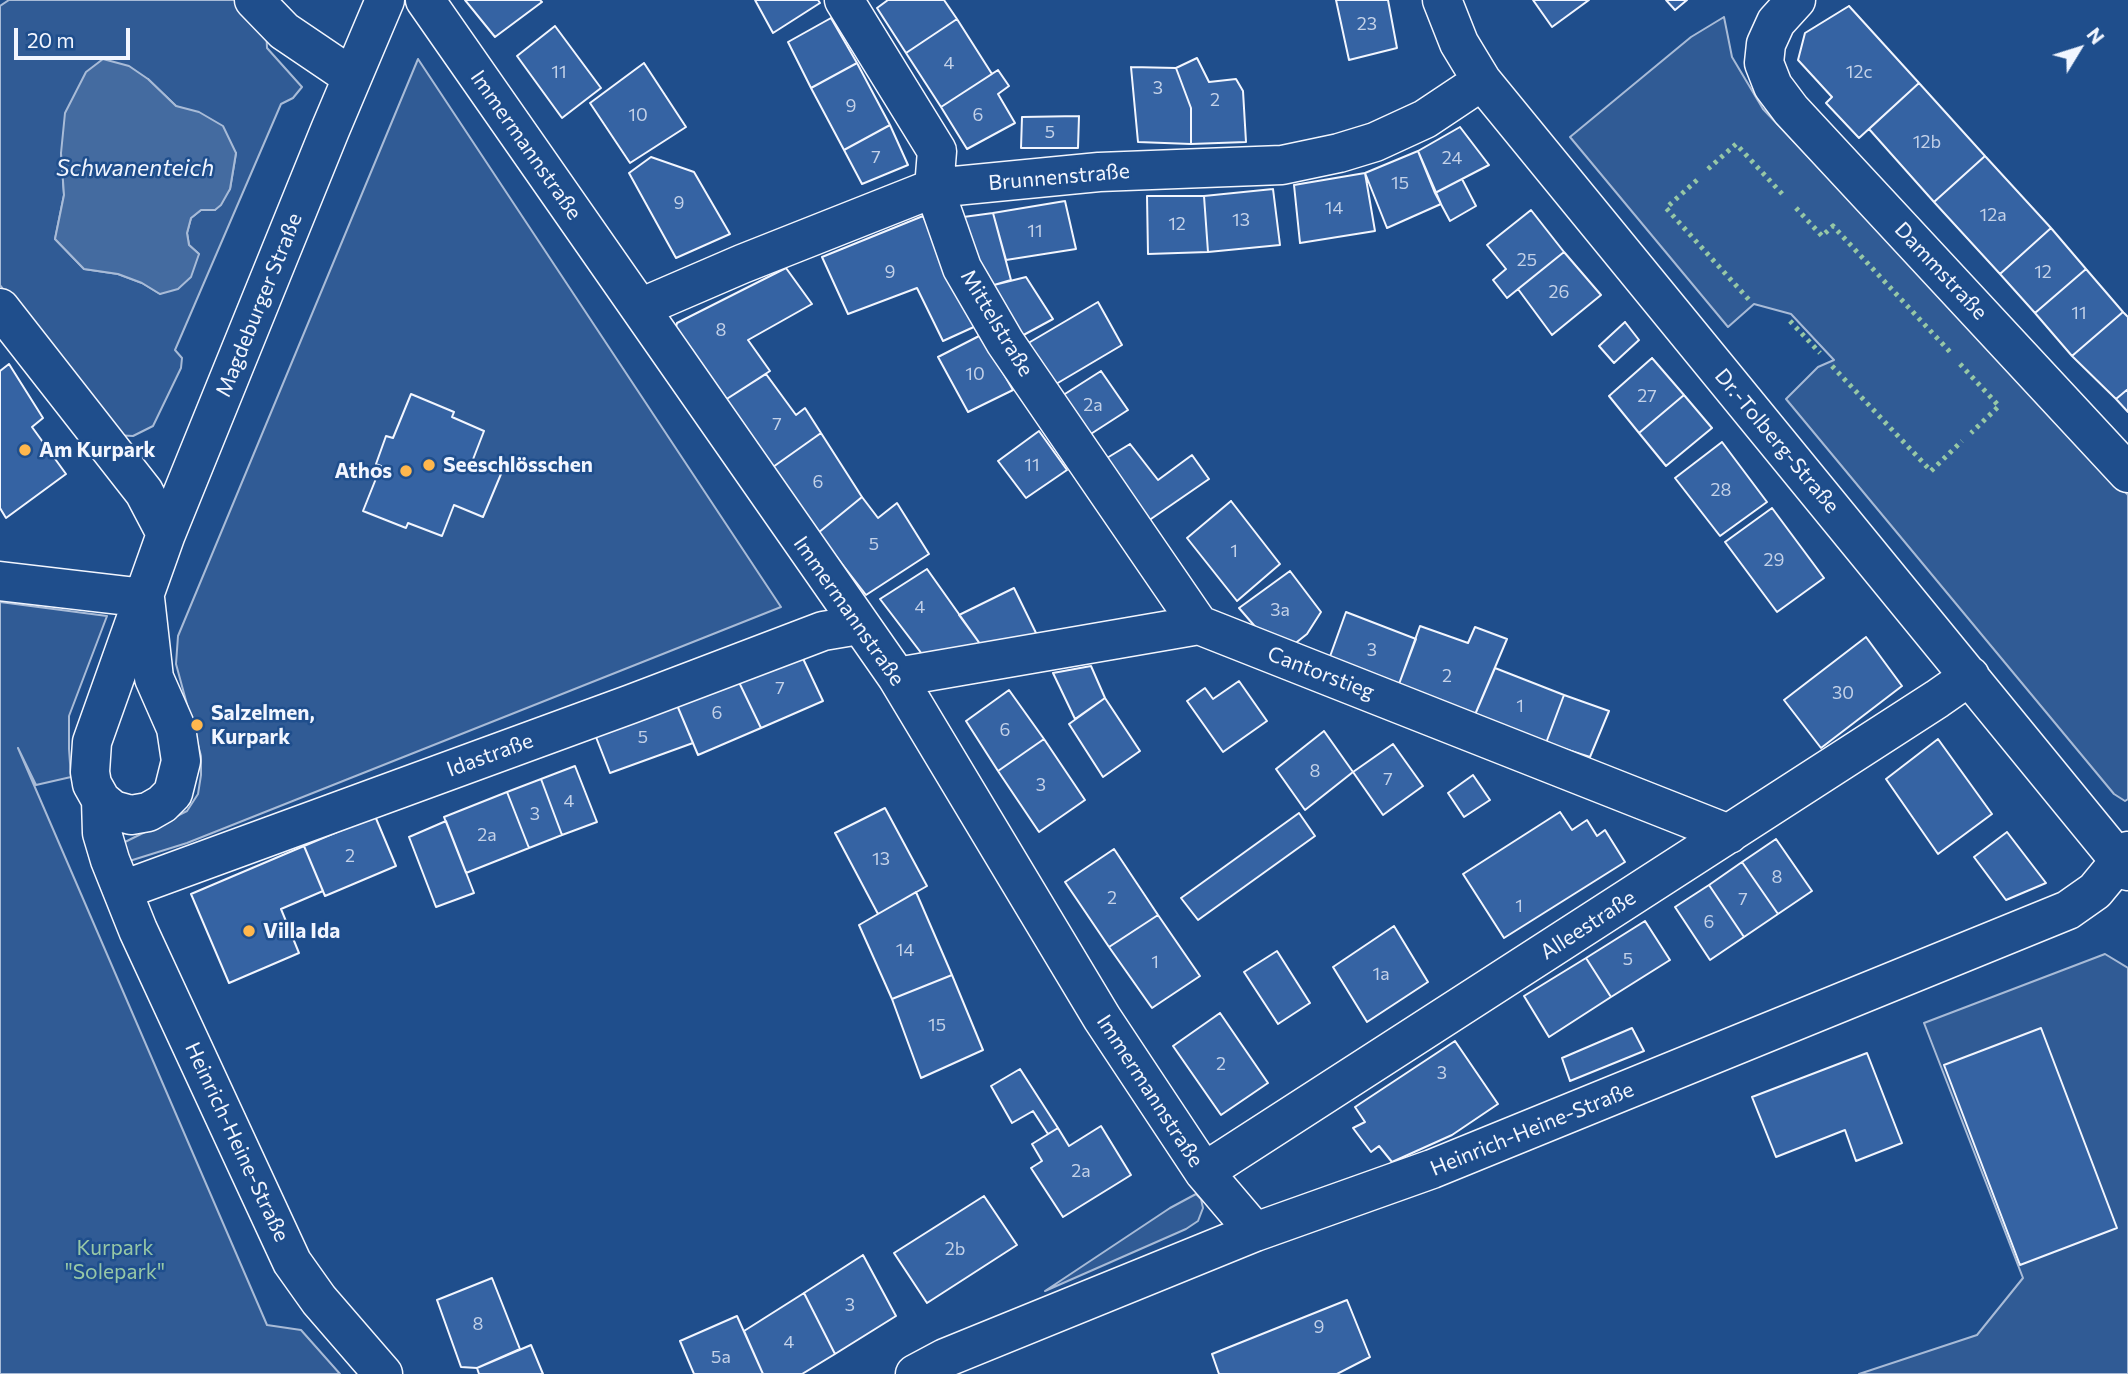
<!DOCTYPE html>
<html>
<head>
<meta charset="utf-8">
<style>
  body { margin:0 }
  #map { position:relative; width:2128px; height:1374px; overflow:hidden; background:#1f4e8c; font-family:Commissioner,sans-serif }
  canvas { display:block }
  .north { position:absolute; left:2044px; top:14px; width:70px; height:70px; -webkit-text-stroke:5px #1f4e8c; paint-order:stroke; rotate:52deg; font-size:19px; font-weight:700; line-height:28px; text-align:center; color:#f2f6ff }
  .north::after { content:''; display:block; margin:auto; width:24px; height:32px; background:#f2f6ff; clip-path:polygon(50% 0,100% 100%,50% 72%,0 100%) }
  .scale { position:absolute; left:14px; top:28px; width:116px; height:32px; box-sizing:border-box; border:4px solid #f2f6ff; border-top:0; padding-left:9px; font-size:21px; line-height:24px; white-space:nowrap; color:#f2f6ff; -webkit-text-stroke:5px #1f4e8c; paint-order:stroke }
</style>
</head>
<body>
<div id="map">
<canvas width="2128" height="1374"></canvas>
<div class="north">N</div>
<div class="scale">20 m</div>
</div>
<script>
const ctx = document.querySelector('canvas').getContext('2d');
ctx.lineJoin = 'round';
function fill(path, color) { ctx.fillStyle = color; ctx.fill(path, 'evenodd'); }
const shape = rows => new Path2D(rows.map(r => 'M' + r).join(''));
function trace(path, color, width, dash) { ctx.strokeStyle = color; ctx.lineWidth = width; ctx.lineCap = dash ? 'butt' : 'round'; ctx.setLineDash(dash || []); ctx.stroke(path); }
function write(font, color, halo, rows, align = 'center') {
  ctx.font = font + ' Commissioner,sans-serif'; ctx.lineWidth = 5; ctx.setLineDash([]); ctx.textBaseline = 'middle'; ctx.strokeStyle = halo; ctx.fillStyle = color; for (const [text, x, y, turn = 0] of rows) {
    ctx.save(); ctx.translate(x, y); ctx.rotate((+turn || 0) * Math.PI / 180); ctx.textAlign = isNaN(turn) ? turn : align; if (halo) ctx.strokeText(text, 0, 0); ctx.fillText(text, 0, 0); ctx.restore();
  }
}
const built = shape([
  [9,0,241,0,266,26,267,48,302,87,293,98,281,104,175,350,182,358,181,368,153,426,133,436,114,435,0,285,0,6,9,0],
  [148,79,176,106,236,153,230,189,215,210,201,210,191,218,187,233,189,245,199,254,160,294,142,283,118,274,84,269,55,239,64,195,61,153,148,79],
  [1724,17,1732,57,1763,109,2128,495,2128,799,2125,801,2114,794,1786,399,1818,367,1834,360,1791,314,1754,304,1728,327,1570,137,1691,37,1724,17],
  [418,59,781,607,187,843,123,863,117,846,187,811,198,794,201,775,201,756,176,664,178,636,418,59],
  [0,602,107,616,69,716,69,749,71,777,36,785,18,748,267,1325,301,1330,340,1374,0,1374,0,602],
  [2105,954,2128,968,2128,1374,1859,1374,1977,1335,2023,1278,1924,1023,2105,954],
  [1196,1194,1201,1199,1203,1208,1198,1221,1186,1229,1045,1291,1170,1208,1196,1194]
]);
const water = shape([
  [103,59,129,66,148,79,176,106,199,112,223,126,236,153,230,189,221,205,215,210,201,210,191,218,187,233,189,245,199,254,191,277,178,289,160,294,142,283,118,274,84,269,55,239,64,195,61,153,65,113,86,72,103,59]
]);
const building = shape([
  [465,0,540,0,542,2,495,37,465,0],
  [755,0,818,0,820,3,773,33,755,0],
  [888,0,944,0,957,19,906,53,877,8,888,0],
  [1336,0,1388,0,1397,48,1349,60,1336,0],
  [1533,0,1589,0,1552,27,1533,0],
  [1666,0,1687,0,1675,10,1666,0],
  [1849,6,1919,83,1859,138,1826,103,1832,97,1798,60,1805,33,1849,6],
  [831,18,857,63,811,88,788,42,831,18],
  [957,19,992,74,941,107,906,53,957,19],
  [555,26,601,88,562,118,517,56,555,26],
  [1197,58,1209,82,1236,79,1243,91,1246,142,1191,144,1191,108,1176,68,1197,58],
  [644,63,686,127,630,163,590,103,644,63],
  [857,63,890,125,844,150,811,88,857,63],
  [1131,67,1176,68,1191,108,1191,144,1138,142,1131,67],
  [998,70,1009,86,998,94,1015,123,967,149,941,107,998,70],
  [1919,83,1985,156,1934,202,1869,129,1919,83],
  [1079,116,1078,148,1021,148,1022,117,1079,116],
  [890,125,908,165,862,184,844,150,890,125],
  [1460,127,1489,165,1435,193,1418,151,1460,127],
  [1418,151,1441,204,1387,228,1365,173,1418,151],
  [1985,156,2051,228,2000,274,1934,202,1985,156],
  [651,157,694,172,730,234,676,258,629,173,651,157],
  [1365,173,1375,231,1300,243,1294,185,1365,173],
  [1462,179,1476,206,1450,221,1435,193,1462,179],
  [1273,189,1280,245,1208,252,1204,196,1273,189],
  [1147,196,1204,196,1208,252,1148,254,1147,196],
  [1065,201,1076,249,1006,260,993,213,1065,201],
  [1531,210,1564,252,1507,298,1493,280,1506,269,1487,245,1531,210],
  [993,213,1011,280,994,285,989,300,956,218,993,213],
  [923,216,976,326,943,341,917,288,848,314,822,257,923,216],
  [2051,228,2086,269,2035,313,2000,274,2051,228],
  [1564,252,1601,295,1552,335,1518,289,1564,252],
  [786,268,812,304,748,340,770,371,722,402,674,336,677,323,786,268],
  [2086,269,2123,312,2072,356,2035,313,2086,269],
  [1026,277,1053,319,1018,338,989,300,994,285,1026,277],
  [1098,302,1122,345,1051,387,1025,345,1098,302],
  [2123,312,2128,317,2128,389,2116,399,2072,356,2123,312],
  [1625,322,1639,340,1614,363,1599,346,1625,322],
  [981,335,1013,390,968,412,938,357,981,335],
  [1652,358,1684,395,1639,433,1609,396,1652,358],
  [9,364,43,418,32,427,66,474,6,518,0,508,0,371,9,364],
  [1101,371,1128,410,1083,439,1057,399,1101,371],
  [766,374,796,415,805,408,821,433,773,467,722,402,766,374],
  [2128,389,2128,412,2116,399,2128,389],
  [411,394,454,412,452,417,484,431,472,462,501,474,483,517,454,505,442,536,408,523,406,528,363,511,381,466,376,464,386,436,393,438,411,394],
  [1684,395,1712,428,1666,466,1639,433,1684,395],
  [1039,431,1067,470,1026,498,998,461,1039,431],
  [821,433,862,497,818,533,773,467,821,433],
  [1722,442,1767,502,1720,536,1675,478,1722,442],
  [1130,444,1158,480,1192,455,1209,479,1148,521,1102,461,1130,444],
  [862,497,878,518,897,503,929,554,866,595,818,533,862,497],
  [1231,501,1280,564,1237,601,1187,538,1231,501],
  [1772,508,1824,578,1777,612,1725,542,1772,508],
  [927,569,983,648,925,658,880,599,927,569],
  [1290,571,1321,612,1307,634,1288,649,1271,645,1239,608,1290,571],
  [1014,588,1037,635,983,648,959,615,1014,588],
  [1346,612,1416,639,1399,684,1328,662,1346,612],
  [1420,626,1468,643,1475,627,1507,639,1474,717,1399,684,1420,626],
  [1866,637,1902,686,1821,748,1784,700,1866,637],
  [798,648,823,701,761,728,736,676,798,648],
  [1091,666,1105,698,1075,719,1053,673,1091,666],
  [1495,668,1564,695,1546,743,1474,717,1495,668],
  [736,676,761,728,698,755,674,698,736,676],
  [1239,681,1267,721,1223,752,1187,701,1205,688,1213,699,1239,681],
  [1009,690,1044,739,998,771,966,721,1009,690],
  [1564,695,1609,711,1590,757,1546,743,1564,695],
  [674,698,693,743,610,773,594,732,674,698],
  [1105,698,1140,751,1103,777,1069,724,1105,698],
  [1324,731,1353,772,1305,810,1276,769,1324,731],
  [1044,739,1085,800,1039,832,998,771,1044,739],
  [1938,739,1992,814,1938,854,1886,779,1938,739],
  [1393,744,1423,786,1383,815,1353,772,1393,744],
  [575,766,597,822,562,835,541,779,575,766],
  [1473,775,1490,800,1464,817,1448,793,1473,775],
  [541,779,562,835,529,848,507,792,541,779],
  [507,792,529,848,466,873,444,817,507,792],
  [885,808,927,886,878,914,835,833,885,808],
  [1560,812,1572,830,1587,820,1597,836,1605,830,1625,862,1504,938,1463,874,1560,812],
  [1299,813,1315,836,1198,920,1181,898,1299,813],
  [375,816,396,866,325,896,304,846,375,816],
  [446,821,474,893,436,907,409,837,446,821],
  [2007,832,2046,883,2006,900,1974,857,2007,832],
  [1776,839,1812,891,1778,914,1742,862,1776,839],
  [304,846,323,891,281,909,299,953,229,983,191,894,304,846],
  [1114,849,1158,915,1109,947,1065,882,1114,849],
  [1742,862,1778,914,1744,937,1709,885,1742,862],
  [1709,885,1744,937,1710,960,1675,907,1709,885],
  [916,892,952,975,892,999,859,925,916,892],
  [1158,915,1200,976,1152,1008,1109,947,1158,915],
  [1645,921,1670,960,1611,997,1586,958,1645,921],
  [1394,926,1428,982,1367,1022,1333,967,1394,926],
  [1277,951,1310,1003,1278,1024,1244,972,1277,951],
  [1586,958,1611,997,1549,1037,1524,996,1586,958],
  [952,975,983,1050,921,1078,892,999,952,975],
  [1220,1013,1268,1083,1221,1115,1173,1046,1220,1013],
  [1632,1028,1644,1051,1570,1081,1562,1058,1632,1028],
  [2041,1028,2117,1228,2020,1265,1944,1065,2041,1028],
  [1455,1041,1498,1104,1452,1135,1392,1162,1379,1146,1371,1152,1353,1128,1365,1122,1355,1107,1455,1041],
  [1867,1053,1902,1143,1856,1161,1845,1130,1776,1157,1752,1097,1867,1053],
  [1020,1069,1058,1128,1048,1134,1033,1111,1012,1123,991,1086,1020,1069],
  [1101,1126,1131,1175,1063,1217,1031,1168,1042,1161,1032,1144,1058,1128,1069,1146,1101,1126],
  [984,1196,1017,1245,927,1303,894,1253,984,1196],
  [863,1255,896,1316,835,1354,804,1293,863,1255],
  [492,1278,520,1349,477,1368,461,1367,437,1300,492,1278],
  [804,1293,835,1354,802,1374,763,1374,744,1331,804,1293],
  [1347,1300,1370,1357,1337,1374,1219,1374,1212,1354,1347,1300],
  [737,1316,763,1374,694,1374,680,1341,737,1316],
  [531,1345,543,1374,479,1374,477,1368,531,1345]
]);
const minor = shape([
  [254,0,284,31,352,77],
  [425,0,897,677,1102,1018,1204,1172,1255,1232],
  [844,0,937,151,934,188,962,268,1005,342,1199,625],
  [1442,0,1459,43,1482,81,2128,871],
  [1796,0,1776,22,1766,44,1764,63,1773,86,1791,110,2128,473],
  [0,308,144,492,166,534],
  [640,308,742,264,934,188,1099,172,1282,165,1339,153,1375,142,1425,119,1482,81],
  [0,581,145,598],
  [145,598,154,678,176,728,181,761,173,793,162,804,148,812,131,815,113,810,101,800,92,784,90,772,92,742,166,534,330,130,385,0],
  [897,677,1199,625,1729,834],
  [101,800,102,833,110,860,138,930,292,1262,319,1300,383,1374],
  [123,890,631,704,823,631,859,625],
  [1204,1172,1937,699,1970,676],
  [915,1374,945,1358,1255,1232,1432,1169,2068,910,2095,891,2128,851]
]);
const hedge = shape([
  [1708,169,1736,144,1785,197],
  [1697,180,1666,208,1751,302],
  [1796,208,1822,236,1833,226,1951,353],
  [1790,321,1820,353],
  [1960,364,1999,406,1971,433],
  [1832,366,1931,471,1962,441]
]);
const markers = [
  [25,450,7,"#ffb74d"],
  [429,465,7,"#ffb74d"],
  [406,471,7,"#ffb74d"],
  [197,725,7,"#ffb74d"],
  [249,931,7,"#ffb74d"]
];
const numberNames = [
  ["23",1367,24],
  ["4",949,63],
  ["11",559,72],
  ["12c",1859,72],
  ["3",1158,88],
  ["2",1215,100],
  ["9",851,106],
  ["10",638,115],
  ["6",978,115],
  ["5",1050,132],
  ["12b",1927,142],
  ["7",876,157],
  ["24",1452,158],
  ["15",1400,183],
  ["9",679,203],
  ["14",1334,208],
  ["12a",1993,215],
  ["13",1241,220],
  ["12",1177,224],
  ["11",1035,231],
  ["25",1527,260],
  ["9",890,272],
  ["12",2043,272],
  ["26",1559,292],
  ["11",2079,313],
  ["8",721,330],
  ["10",975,374],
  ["27",1647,396],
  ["2a",1093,405],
  ["7",777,424],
  ["11",1032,465],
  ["6",818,482],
  ["28",1721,490],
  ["5",874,544],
  ["1",1234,551],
  ["29",1774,560],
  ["4",920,607],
  ["3a",1280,610],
  ["3",1372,650],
  ["2",1447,676],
  ["7",780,688],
  ["30",1843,693],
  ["1",1520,706],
  ["6",717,713],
  ["6",1005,730],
  ["5",643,737],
  ["8",1315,771],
  ["7",1388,779],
  ["3",1041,785],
  ["4",569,801],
  ["3",535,814],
  ["2a",487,835],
  ["2",350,856],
  ["13",881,859],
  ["8",1777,877],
  ["2",1112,898],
  ["7",1743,899],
  ["1",1519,906],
  ["6",1709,922],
  ["14",905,950],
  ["5",1628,959],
  ["1",1155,962],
  ["1a",1381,974],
  ["15",937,1025],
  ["2",1221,1064],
  ["3",1442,1073],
  ["2a",1081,1171],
  ["2b",955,1249],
  ["3",850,1305],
  ["8",478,1324],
  ["9",1319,1327],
  ["4",789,1342],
  ["5a",721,1357]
];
const streetNames = [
  ["Immermannstraße",526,145,55],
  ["Brunnenstraße",1059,177,-5],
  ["Dammstraße",1941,271,47],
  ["Magdeburger Straße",259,305,-68],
  ["Mittelstraße",997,323,59],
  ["Dr.-Tolberg-Straße",1777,441,50],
  ["Immermannstraße",849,611,55],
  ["Cantorstieg",1321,673,21],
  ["Idastraße",490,755,-20],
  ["Alleestraße",1588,925,-33],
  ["Immermannstraße",1150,1091,57],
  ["Heinrich-Heine-Straße",1532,1129,-22],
  ["Heinrich-Heine-Straße",237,1142,65]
];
const poiNames = [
  ["Am Kurpark",39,450],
  ["Seeschlösschen",443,465],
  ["Athos",392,471,"right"],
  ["Salzelmen,",211,713],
  ["Kurpark",211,737],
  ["Villa Ida",263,931]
];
const parkNames = [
  ["Kurpark",115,1248],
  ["\"Solepark\"",115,1272]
];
const waterNames = [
  ["Schwanenteich",135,168]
];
fill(built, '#305b95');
trace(built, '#a8bbd7', 2);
fill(water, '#446ba0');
trace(water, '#a8bbd7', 2);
fill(building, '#3563a3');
trace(building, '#f2f6ff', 2);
trace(minor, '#f2f6ff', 41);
trace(minor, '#1f4e8c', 38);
trace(hedge, '#97c8a6', 5, [3.5, 5]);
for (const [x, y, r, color] of markers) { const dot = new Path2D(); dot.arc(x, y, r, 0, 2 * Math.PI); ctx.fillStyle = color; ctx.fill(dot); trace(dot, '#1f4e8c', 2.5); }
write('18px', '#c3d1e8', null, numberNames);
write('21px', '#f2f6ff', '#1f4e8c', streetNames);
write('bold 21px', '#f2f6ff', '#1f4e8c', poiNames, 'left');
write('21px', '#97c8a6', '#1f4e8c', parkNames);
write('italic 23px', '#f2f6ff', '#1f4e8c', waterNames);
</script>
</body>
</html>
